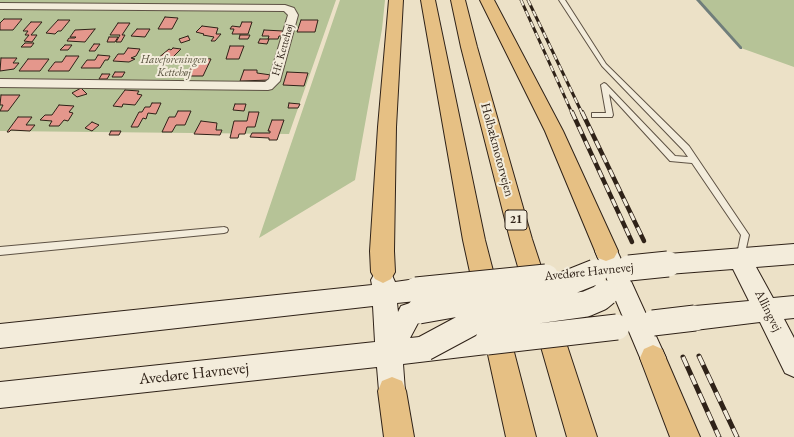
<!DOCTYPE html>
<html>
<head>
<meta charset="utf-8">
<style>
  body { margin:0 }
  canvas { display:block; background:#ece1c7 }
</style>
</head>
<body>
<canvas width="794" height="437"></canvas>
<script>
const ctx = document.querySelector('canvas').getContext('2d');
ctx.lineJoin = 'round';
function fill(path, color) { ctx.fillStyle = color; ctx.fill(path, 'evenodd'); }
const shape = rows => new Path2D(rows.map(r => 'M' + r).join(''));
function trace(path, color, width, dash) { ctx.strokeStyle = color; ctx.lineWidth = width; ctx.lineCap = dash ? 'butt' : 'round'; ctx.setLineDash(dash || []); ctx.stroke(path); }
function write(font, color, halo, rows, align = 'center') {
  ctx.font = font + ' "EB Garamond",serif'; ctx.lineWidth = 4; ctx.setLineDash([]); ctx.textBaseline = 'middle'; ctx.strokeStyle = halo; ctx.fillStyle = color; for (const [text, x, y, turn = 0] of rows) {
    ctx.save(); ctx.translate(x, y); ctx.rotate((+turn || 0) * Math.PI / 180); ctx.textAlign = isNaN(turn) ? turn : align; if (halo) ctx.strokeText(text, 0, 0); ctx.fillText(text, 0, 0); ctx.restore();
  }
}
const green = shape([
  [0,0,336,0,289,134,0,131],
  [340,0,385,0,382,29,355,180,259,238],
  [698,0,794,0,794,67,741,48]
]);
const stream = shape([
  [696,0,700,0,742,47,742,49,740,49,696,0]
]);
const building = shape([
  [165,17,178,18,172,29,158,29,165,17],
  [4,19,22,19,13,30,0,30,0,23,4,19],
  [58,20,70,20,61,31,58,31,55,34,46,33,58,20],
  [301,20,318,20,315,32,297,32,301,20],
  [31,22,42,22,31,35,37,35,32,42,24,41,29,35,25,35,28,31,23,31,31,22],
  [242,22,252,22,248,34,232,34,234,29,230,29,232,26,240,27,242,22],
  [118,23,130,23,122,35,125,35,121,42,116,42,120,35,110,35,118,23],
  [202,26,218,28,216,34,221,34,215,41,211,41,214,37,203,35,204,34,196,32,202,26],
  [95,29,85,42,67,41,69,38,75,38,76,37,70,37,75,30,95,29],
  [137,29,150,29,145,37,131,36,137,29],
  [264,30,283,31,281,36,279,36,278,39,268,39,269,36,262,36,264,30],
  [240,35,250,35,248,39,239,39,240,35],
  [188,36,190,40,181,43,179,39,188,36],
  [109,37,118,37,115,42,107,42,109,37],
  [260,39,269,39,267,44,258,43,260,39],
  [25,43,34,43,31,47,21,47,25,43],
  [94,44,100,44,95,51,89,51,94,44],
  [65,45,72,45,68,50,60,50,65,45],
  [230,46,244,46,239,59,226,59,230,46],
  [128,48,140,49,136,56,131,58,135,59,129,62,113,61,118,54,124,54,128,48],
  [173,48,181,49,172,58,169,57,165,61,157,59,169,49,171,50,173,48],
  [98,55,110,56,108,60,105,60,100,68,81,68,87,60,95,60,98,55],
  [66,56,79,56,69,71,48,71,55,62,62,62,66,56],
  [1,58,17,58,13,63,19,63,14,69,0,71,1,58],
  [202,58,211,59,203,76,187,76,192,64,199,64,202,58],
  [28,59,49,59,40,71,19,71,28,59],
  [244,70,257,70,257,73,271,75,270,80,240,81,244,70],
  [115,72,125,72,122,77,112,77,115,72],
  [287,72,308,73,304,86,283,85,287,72],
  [102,74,110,74,107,79,99,79,102,74],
  [81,88,87,94,77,97,72,93,81,88],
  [125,90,139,91,137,94,142,95,135,105,123,104,122,107,113,106,125,90],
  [1,95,20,95,8,111,0,111,3,105,0,105,1,95],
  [152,103,161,103,156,114,148,113,146,119,143,118,138,127,131,127,139,112,142,112,145,107,150,107,152,103],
  [289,103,300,104,298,108,288,108,289,103],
  [235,104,246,104,244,111,233,110,235,104],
  [59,105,74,106,69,112,73,113,68,121,64,120,59,126,49,126,52,121,40,120,45,115,52,115,59,105],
  [178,111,191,111,185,125,176,125,172,132,162,132,169,117,175,117,178,111],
  [249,112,259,112,255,127,247,127,245,134,239,134,238,138,230,138,234,121,247,121,249,112],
  [18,117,32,117,26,125,35,125,30,131,11,130,9,132,7,132,18,117],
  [272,120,284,120,277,140,269,140,269,138,250,137,252,133,270,133,270,131,268,131,272,120],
  [201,121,217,123,216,130,222,130,220,135,194,134,201,121],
  [92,122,99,125,92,131,85,128,92,122],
  [111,131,121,131,119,135,109,135,111,131]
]);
const lane = shape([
  [559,0,565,0,606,64,689,146,749,235,743,262,740,263,737,262,736,259,741,235,692,163,670,161,609,94,613,115,612,117,592,117,592,113,606,113,601,85,604,83,606,84,675,156,688,157,683,150,602,66,559,0],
  [224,227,227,228,228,230,227,232,224,233,0,255,0,247,224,227]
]);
const street = shape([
  [0,3,285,5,294,8,298,15,280,81,272,89,268,90,0,87,0,79,265,82,269,79,288,15,284,11,0,9,0,3]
]);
const secondary = shape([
  [606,241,614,244,666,358,662,367,653,371,644,367,595,251,598,244,606,241],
  [794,244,794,264,756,267,773,298,794,296,794,318,784,319,794,338,794,377,785,373,760,322,695,330,686,326,683,318,686,310,695,306,749,301,733,269,668,274,660,271,657,264,660,257,668,254,794,244],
  [383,270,391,273,395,282,416,279,424,282,428,290,424,298,416,301,397,303,398,312,401,306,419,300,428,303,431,311,428,319,418,323,410,338,487,330,496,333,500,342,496,351,487,354,403,364,405,391,401,400,392,404,383,400,379,391,377,367,0,408,0,382,375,342,373,306,0,348,0,324,372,285,371,280,375,273,383,270]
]);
const highway = shape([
  [389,0,403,0,396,127,394,251,395,272,391,279,383,283,375,279,371,272,370,251,378,127,389,0],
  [421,0,435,0,485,240,536,437,506,437,463,240,421,0],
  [451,0,465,0,477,47,532,239,597,437,567,437,510,239,461,47,451,0],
  [480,0,494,0,563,131,618,251,614,258,606,261,598,258,545,131,480,0],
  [653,345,662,349,700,437,670,437,640,358,644,349,653,345],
  [392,377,402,381,406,391,414,437,384,437,378,391,382,381,392,377]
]);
const railFar2 = shape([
  [521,0,572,113],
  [528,0,582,113]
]);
const railFar1 = shape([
  [572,112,632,242],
  [582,112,644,241]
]);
const rail = shape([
  [699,356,737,437],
  [683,357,719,437]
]);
const secondaryBridge = shape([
  [629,268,668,264],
  [416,290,546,277],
  [419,311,560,286,595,272],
  [653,323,695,318],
  [487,342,617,327],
  [425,348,479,319,586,304,600,298,606,293]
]);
const farStreetnames = [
  ["Hf. Kettehøj",283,50,-74]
];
const farParknames = [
  ["Haveforeningen",174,60],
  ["Kettehøj",174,73]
];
const shields = [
  [516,220,22]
];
const shieldNames = [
  ["21",516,220]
];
const streetNames = [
  ["Holbækmotorvejen",497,150,75],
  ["Avedøre Havnevej",589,272,-6],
  ["Allingvej",768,311,63]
];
const nearStreetnames = [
  ["Avedøre Havnevej",194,374,-6]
];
fill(green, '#b6c397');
fill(stream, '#707e7b');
fill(building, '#e4978c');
trace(building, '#2f2218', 1);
trace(lane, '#5e5244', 2);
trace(street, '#5e5244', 2);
trace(secondary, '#2f2218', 2);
trace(highway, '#2f2218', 2);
fill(lane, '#f3ecdb');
fill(street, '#f3ecdb');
fill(secondary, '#f3ecdb');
fill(highway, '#e6c084');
trace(railFar2, '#2f2218', 3);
trace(railFar1, '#2f2218', 4.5);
trace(rail, '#2f2218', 5);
trace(railFar2, '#f3ecdb', 2, [6]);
trace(railFar1, '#f3ecdb', 3, [8]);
trace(rail, '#f3ecdb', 3.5, [10]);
trace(secondaryBridge, '#2f2218', 27, []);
trace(secondaryBridge, '#f3ecdb', 25);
write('11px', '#2f2218', '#f3ecdb', farStreetnames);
write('italic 11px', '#58523e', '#f3ecdb', farParknames);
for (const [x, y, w] of shields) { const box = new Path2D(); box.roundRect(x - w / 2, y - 10, w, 20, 3); ctx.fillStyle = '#f3ecdb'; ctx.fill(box); trace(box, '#2f2218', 1); }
write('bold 12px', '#2f2218', null, shieldNames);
write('13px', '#2f2218', '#f3ecdb', streetNames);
write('16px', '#2f2218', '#f3ecdb', nearStreetnames);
</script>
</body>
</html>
